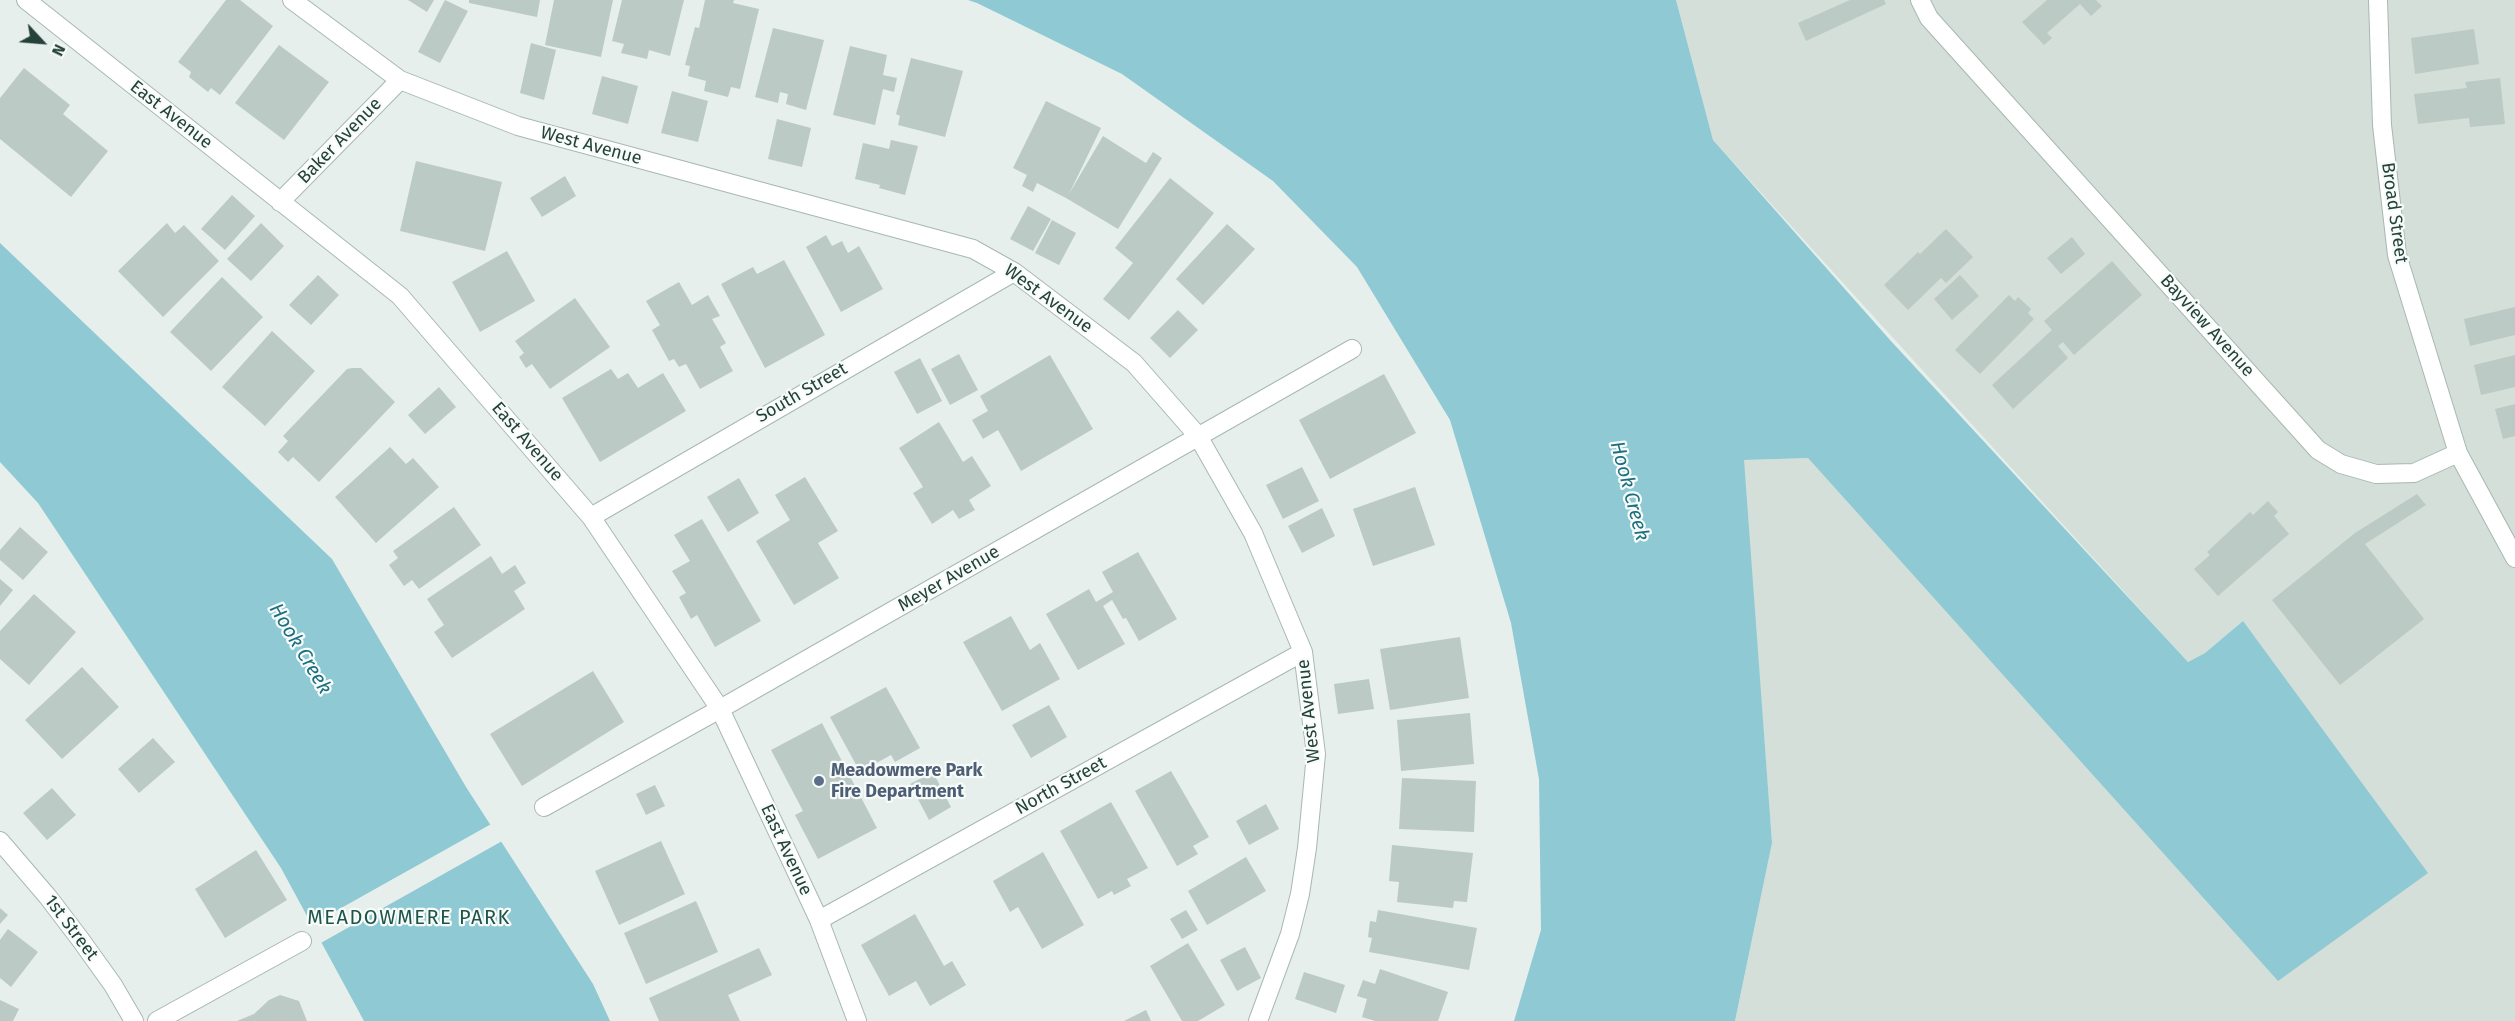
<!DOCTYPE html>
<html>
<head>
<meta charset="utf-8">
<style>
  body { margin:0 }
  #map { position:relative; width:2515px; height:1021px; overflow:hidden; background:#e6efeb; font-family:"Fira Sans",sans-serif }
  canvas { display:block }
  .north { position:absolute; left:12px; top:12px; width:60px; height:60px; -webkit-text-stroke:4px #f7fbf9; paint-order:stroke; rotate:116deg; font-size:16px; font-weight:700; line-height:24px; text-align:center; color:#24423a }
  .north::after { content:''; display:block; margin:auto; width:21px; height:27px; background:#24423a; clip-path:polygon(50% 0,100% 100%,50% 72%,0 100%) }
</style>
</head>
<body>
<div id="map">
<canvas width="2515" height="1021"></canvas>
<div class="north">N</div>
</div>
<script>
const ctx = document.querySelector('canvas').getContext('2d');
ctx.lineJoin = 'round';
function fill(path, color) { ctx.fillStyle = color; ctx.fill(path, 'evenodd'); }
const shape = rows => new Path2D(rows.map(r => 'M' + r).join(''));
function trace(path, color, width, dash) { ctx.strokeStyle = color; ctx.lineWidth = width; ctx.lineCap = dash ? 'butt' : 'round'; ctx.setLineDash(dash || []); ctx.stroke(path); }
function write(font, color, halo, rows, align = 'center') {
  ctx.font = font + ' "Fira Sans",sans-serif'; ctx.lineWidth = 4.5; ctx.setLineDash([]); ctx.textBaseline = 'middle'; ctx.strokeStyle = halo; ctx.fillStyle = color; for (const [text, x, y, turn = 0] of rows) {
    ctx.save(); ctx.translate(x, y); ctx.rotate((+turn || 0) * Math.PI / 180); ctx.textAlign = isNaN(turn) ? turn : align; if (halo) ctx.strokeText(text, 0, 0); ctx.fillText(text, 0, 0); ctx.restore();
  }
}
const built = shape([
  [1676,0,2515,0,2515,1021,1735,1021,1772,843,1743,460,1808,458,2278,981,2243,621,2205,653,2188,662,1713,140]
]);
const water = shape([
  [968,0,1676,0,1713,140,1890,340,2188,662,2205,653,2243,621,2428,873,2278,981,1808,458,1744,460,1772,843,1735,1021,1514,1021,1541,930,1539,779,1511,623,1450,420,1357,267,1273,181,1122,74,977,3],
  [0,243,332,559,466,787,593,984,610,1021,364,1021,281,868,38,503,0,462]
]);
const pier = shape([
  [493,823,504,840,319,944,309,926]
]);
const building = shape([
  [226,0,240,0,273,26,220,95,211,88,208,92,189,77,191,72,178,62],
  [408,0,434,0,427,12],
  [445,0,468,11,440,63,418,52],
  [469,0,540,0,537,17,469,3],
  [554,0,613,0,601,57,545,45],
  [622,0,684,0,670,56,649,50,647,59,621,53,624,44,612,41],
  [705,0,734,0,733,3,759,9,740,89,731,87,728,97,704,91,706,81,688,76,690,66,685,65,695,27,699,28],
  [1850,0,1884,0,1886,4,1806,41,1798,23],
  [2047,0,2096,0,2102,6,2091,16,2080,4,2047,33,2052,38,2044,45,2022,22],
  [773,28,824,40,806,110,786,104,788,94,780,92,778,103,755,97],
  [2474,29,2479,64,2415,74,2411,38],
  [531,43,556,50,544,100,520,93],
  [279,45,329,82,284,140,235,103],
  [850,46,887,55,883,75,897,78,894,92,883,89,875,125,833,115],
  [911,58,963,71,945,137,898,125,900,116,896,114],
  [24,68,70,105,63,114,108,151,71,197,0,139,0,98],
  [602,76,638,86,628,124,592,114],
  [2500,78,2505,124,2470,127,2469,118,2418,124,2414,94,2467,88,2465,82],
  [672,91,708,101,698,142,661,133],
  [1046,101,1101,128,1069,194,1103,136,1146,163,1153,152,1162,158,1118,229,1066,198,1037,183,1033,192,1022,186,1027,175,1013,168],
  [777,119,811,128,802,167,768,159],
  [891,140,918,146,905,195,879,188,880,185,855,179,863,143,889,149],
  [416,161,502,182,485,251,400,231],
  [565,176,576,196,542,217,530,198],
  [1170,178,1214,213,1129,320,1103,299,1133,263,1115,248],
  [232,195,255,216,225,250,201,229],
  [1028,206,1051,219,1033,251,1010,239],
  [1052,220,1076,233,1059,265,1035,253],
  [167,223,175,233,184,225,219,261,163,317,118,271],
  [261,223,284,246,251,281,227,259],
  [1227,224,1255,249,1203,305,1176,279],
  [1946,229,1973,257,1946,283,1941,278,1908,310,1884,285,1918,252,1920,254],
  [826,235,832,246,842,241,848,253,859,246,883,289,841,312,806,247],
  [2072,237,2085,254,2061,274,2047,258],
  [507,251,535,301,480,332,452,282],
  [784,260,825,335,765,368,721,284,753,267,757,274],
  [2112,261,2142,295,2074,355,2063,342,2058,346,2068,358,2013,409,1992,385,2052,330,2044,321],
  [318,275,339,295,311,325,289,305],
  [1960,275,1979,296,1952,320,1934,299],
  [222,277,263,317,211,371,170,332],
  [679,282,692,305,708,295,720,316,712,319,726,343,720,347,733,371,700,389,686,364,679,367,674,359,669,361,652,330,660,325,646,301],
  [2009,295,2015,301,2018,297,2031,309,2028,313,2034,319,1980,374,1955,350],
  [575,298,610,347,550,389,532,364,526,368,519,357,524,353,515,341],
  [2515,307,2515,335,2470,346,2464,319],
  [1178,310,1198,330,1170,358,1150,338],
  [272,331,315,371,265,426,222,387],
  [959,354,978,390,950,405,931,369],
  [1050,355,1093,429,1021,471,998,430,983,439,972,420,988,411,980,396],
  [2515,355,2515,387,2481,395,2474,365],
  [920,358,942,401,917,414,894,372],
  [352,368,361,368,395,402,319,482,293,457,288,462,278,452,288,441,283,436,347,369],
  [611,369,618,379,628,373,638,388,663,373,686,411,600,462,562,398],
  [1384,374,1416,433,1330,479,1299,420],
  [439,387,456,407,425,434,408,415],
  [2515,404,2515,436,2503,439,2495,409],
  [939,422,963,462,972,456,991,486,969,500,975,510,959,519,953,510,932,524,913,493,923,487,899,448],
  [390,447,406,464,413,458,439,487,376,543,335,497],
  [1302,467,1319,501,1283,519,1266,485],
  [805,477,838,531,818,543,839,578,794,605,756,541,790,520,775,495],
  [739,478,759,513,728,532,707,497],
  [1415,487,1435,545,1373,566,1353,509],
  [2417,494,2426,505,2365,544,2424,619,2340,685,2272,600,2355,533],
  [2268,501,2278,512,2274,516,2289,534,2218,596,2194,569,2210,555,2207,552,2250,512,2253,515],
  [454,507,481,545,419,589,412,580,404,586,389,565,398,558,393,551],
  [1322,508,1335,536,1302,553,1288,526],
  [702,519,761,621,715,647,697,615,691,619,679,597,686,593,672,571,690,561,674,535],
  [20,527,48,552,23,580,0,560,0,550],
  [1138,552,1177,619,1139,641,1126,618,1123,619,1112,600,1103,606,1125,644,1078,670,1046,614,1089,589,1096,602,1113,592,1102,572],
  [491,556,502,574,515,565,526,583,514,591,525,609,452,658,434,632,444,625,427,599],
  [0,579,13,590,0,606],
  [34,594,76,632,29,685,0,659,0,631],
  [1011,616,1030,650,1040,643,1060,679,1002,711,963,642],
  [1460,637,1469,698,1390,710,1380,649],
  [82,667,119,707,62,759,25,720],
  [593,671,624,722,522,786,490,734],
  [1369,679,1374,709,1338,714,1334,684],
  [886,687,920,748,895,762,891,755,860,772,830,717],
  [1049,705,1067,737,1031,758,1012,725],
  [1470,713,1474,764,1401,771,1397,720],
  [822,723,877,828,818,859,795,815,803,811,771,750],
  [153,738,175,762,139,793,118,769],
  [1171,771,1209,837,1193,846,1198,854,1177,866,1135,791],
  [933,772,951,807,929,820,910,784],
  [1402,778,1476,781,1474,832,1399,829],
  [655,785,665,806,646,815,636,794],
  [52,788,76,815,47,840,23,813],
  [1111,802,1148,868,1127,879,1131,886,1114,895,1112,891,1098,899,1060,831],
  [1266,804,1279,829,1249,845,1236,821],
  [661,841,685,894,619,925,595,871],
  [1392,845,1473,853,1467,902,1454,901,1453,908,1397,902,1399,882,1389,881],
  [256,850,287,900,225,938,195,889],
  [1043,852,1084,925,1042,949,1018,907,1010,912,993,881],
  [1246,857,1266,891,1207,925,1188,891],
  [696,901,718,952,646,984,624,933],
  [0,908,8,915,0,924],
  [1186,910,1198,930,1182,939,1170,919],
  [1378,910,1477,928,1469,970,1369,952,1372,938,1368,937,1370,921,1376,922],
  [915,914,944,966,952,961,966,985,930,1006,916,981,889,996,861,945],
  [8,929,38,952,11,987,0,978,0,940],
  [1188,943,1225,1005,1198,1021,1182,1021,1150,966],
  [1245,947,1261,978,1237,991,1220,960],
  [759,948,772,975,728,995,740,1021,659,1021,649,998],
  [1380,969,1448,992,1438,1021,1375,1021,1362,1017,1367,999,1357,996,1363,980,1375,984],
  [1304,972,1345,985,1336,1013,1295,999],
  [280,995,299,1001,307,1021,237,1021,254,1014,269,1000],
  [0,1000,19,1009,13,1021,0,1021],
  [1146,1010,1151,1021,1124,1021]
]);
const minor = shape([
  [26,0,400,296,591,517,720,709,819,920,857,1021],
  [292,0,400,80,518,126,973,249,1014,272,1134,363,1198,436,1253,533,1303,652,1316,754,1307,848,1300,894,1290,934,1258,1021],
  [1920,0,1929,18,2318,450,2341,464,2376,474,2414,473,2458,453],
  [2378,0,2382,125,2397,255,2458,453,2515,558],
  [280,202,400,80],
  [591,517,1014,272],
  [544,807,720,709,1352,349],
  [0,841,48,897,80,939,113,985,134,1021],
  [819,920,1303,652],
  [157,1021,302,941]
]);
const markers = [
  [819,781,6,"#5c6f8a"]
];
const streetNames = [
  ["East Avenue",171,115,38],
  ["Baker Avenue",340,141,-46],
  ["West Avenue",591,146,15],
  ["Broad Street",2394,213,82],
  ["West Avenue",1048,299,36],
  ["Bayview Avenue",2207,326,48],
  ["South Street",802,393,-30],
  ["East Avenue",527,442,49],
  ["Meyer Avenue",949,579,-30],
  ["West Avenue",1309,711,-96],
  ["North Street",1061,786,-29],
  ["East Avenue",786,850,65],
  ["1st Street",71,928,53]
];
const serviceNames = [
  ["Meadowmere Park",831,771],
  ["Fire Department",831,792]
];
const waterNames = [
  ["Hook Creek",1629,491,75],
  ["Hook Creek",300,649,59]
];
const neighbourhoodNames = [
  ["MEADOWMERE PARK",409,918]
];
fill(built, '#d4dfda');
fill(water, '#8ec9d4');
fill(pier, '#e6efeb');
fill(building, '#bbcac4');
trace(minor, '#a8b8b2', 20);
trace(minor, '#fff', 18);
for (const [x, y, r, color] of markers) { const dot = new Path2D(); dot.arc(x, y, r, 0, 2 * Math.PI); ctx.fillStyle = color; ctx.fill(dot); trace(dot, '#f7fbf9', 2); }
write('18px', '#24423a', '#f7fbf9', streetNames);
write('bold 18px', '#4e5e75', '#f7fbf9', serviceNames, 'left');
write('italic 20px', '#1c6f80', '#f7fbf9', waterNames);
ctx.letterSpacing = '1.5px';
write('20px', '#1f5548', '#f7fbf9', neighbourhoodNames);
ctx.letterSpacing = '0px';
</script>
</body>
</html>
